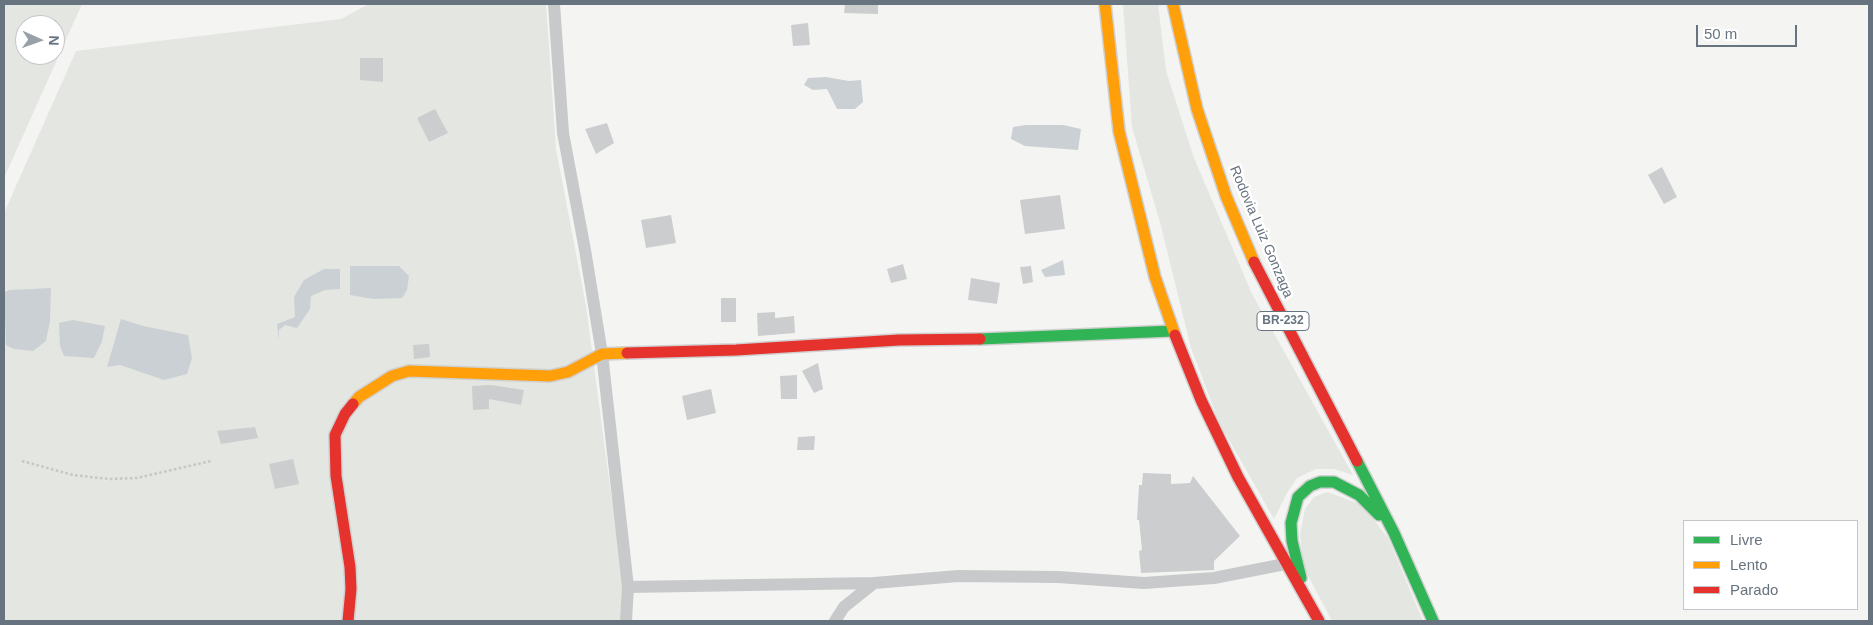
<!DOCTYPE html>
<html>
<head>
<meta charset="utf-8">
<style>
  body { margin:0 }
  #map { position:relative; width:1873px; height:625px; overflow:hidden; background:#f4f4f3; font-family:Arial,sans-serif }
  canvas { display:block }
  .frame { position:absolute; inset:0; border:5px solid #67737f; pointer-events:none }
  .legend { position:absolute; left:1683px; top:520px; width:175px; height:90px; box-sizing:border-box; background:#fff; border:1px solid #c2c7cc; margin:0; padding:6px 9px; list-style:none; font-size:15px; color:#67737f }
  .legend li { display:flex; align-items:center; gap:10px; height:25px }
  .legend b { width:25px; border:1px solid #c2c7cc }
  .north { position:absolute; left:15px; top:15px; width:50px; height:50px; box-sizing:border-box; background:#fff; border:1px solid #c2c7cc; border-radius:50%; rotate:92deg; font-size:14px; font-weight:700; line-height:20px; text-align:center; color:#67737f }
  .north::after { content:''; display:block; margin:auto; width:18px; height:22px; background:#98a0a8; clip-path:polygon(50% 0,100% 100%,50% 72%,0 100%) }
  .scale { position:absolute; left:1696px; top:25px; width:101px; height:22px; box-sizing:border-box; border:2px solid #67737f; border-top:0; padding-left:6px; font-size:15px; line-height:18px; white-space:nowrap; color:#67737f; -webkit-text-stroke:4px #fff; paint-order:stroke }
</style>
</head>
<body>
<div id="map">
<canvas width="1873" height="625"></canvas>
<div class="frame"></div>
<ul class="legend">
<li><b style="height:6px;background:#30b455"></b>Livre</li>
<li><b style="height:6px;background:#ff9f0a"></b>Lento</li>
<li><b style="height:6px;background:#e5322d"></b>Parado</li>
</ul>
<div class="north">N</div>
<div class="scale">50 m</div>
</div>
<script>
const ctx = document.querySelector('canvas').getContext('2d');
ctx.lineJoin = 'round';
function fill(path, color) { ctx.fillStyle = color; ctx.fill(path, 'evenodd'); }
const shape = rows => new Path2D(rows.map(r => 'M' + r).join(''));
function trace(path, color, width, dash) { ctx.strokeStyle = color; ctx.lineWidth = width; ctx.lineCap = dash ? 'butt' : 'round'; ctx.setLineDash(dash || []); ctx.stroke(path); }
function write(font, color, halo, rows, align = 'center') {
  ctx.font = font + ' Arial,sans-serif'; ctx.lineWidth = 5; ctx.setLineDash([]); ctx.textBaseline = 'middle'; ctx.strokeStyle = halo; ctx.fillStyle = color; for (const [text, x, y, turn = 0] of rows) {
    ctx.save(); ctx.translate(x, y); ctx.rotate((+turn || 0) * Math.PI / 180); ctx.textAlign = isNaN(turn) ? turn : align; if (halo) ctx.strokeText(text, 0, 0); ctx.fillText(text, 0, 0); ctx.restore();
  }
}
const green = shape([
  [4,4,82,4,4,178],
  [25,25,55,25,55,55,25,55],
  [369,4,546,4,556,149,586,306,608,472,630,621,4,621,4,213,76,51,341,19],
  [1123,4,1158,4,1166,71,1194,158,1252,294,1353,475,1334,469,1316,469,1297,478,1287,493,1274,519,1219,422,1191,348,1161,226,1132,127],
  [1328,492,1362,505,1388,538,1423,621,1332,621,1303,566,1300,534,1305,509,1314,497]
]);
const water = shape([
  [826,77,849,81,861,80,863,102,855,109,837,109,827,89,813,90,804,85,808,78],
  [1026,125,1063,125,1081,129,1078,150,1025,146,1011,139,1013,127],
  [1063,260,1065,275,1045,277,1041,270],
  [350,266,399,266,409,276,407,290,402,298,373,299,350,295],
  [324,269,340,269,340,289,325,290,311,296,310,309,297,328,285,325,279,330,279,340,277,324,295,317,294,297,304,280],
  [51,288,50,321,46,341,33,351,14,349,6,345,4,292,10,290],
  [121,319,143,326,188,335,192,358,187,374,164,380,120,365,107,367],
  [73,320,105,326,102,341,94,358,64,356,60,346,59,323]
]);
const building = shape([
  [845,4,878,4,878,14,844,13],
  [808,23,810,45,793,46,791,25],
  [360,58,383,58,383,82,360,80],
  [435,109,448,133,429,142,417,118],
  [607,123,614,143,596,154,585,129],
  [1662,167,1677,197,1664,204,1648,175],
  [1060,195,1065,229,1025,234,1020,200],
  [671,215,676,243,646,248,641,220],
  [903,264,907,279,891,283,887,269],
  [1031,266,1033,282,1023,284,1020,267],
  [971,278,1000,283,997,304,968,300],
  [721,298,736,298,736,322,721,322],
  [775,312,775,318,794,316,795,333,758,336,757,313],
  [429,344,430,357,414,359,413,345],
  [818,363,823,389,814,393,802,371],
  [797,375,797,399,781,399,780,376],
  [491,385,524,390,521,405,489,399,489,409,473,410,472,386],
  [711,389,716,413,687,420,682,396],
  [255,427,258,438,221,444,217,431],
  [815,436,814,450,797,450,798,437],
  [293,459,299,484,275,489,269,464],
  [1143,473,1171,474,1171,484,1190,483,1193,476,1240,536,1214,561,1214,570,1141,573,1139,551,1142,550,1139,520,1137,520,1139,485,1142,485]
]);
const path = shape([
  [22,461,73,475,109,479,137,478,211,461]
]);
const street = shape([
  [554,4,563,133,585,250,602,354,628,587,626,621],
  [628,587,874,583,958,576,1058,577,1144,583,1214,578,1285,564],
  [835,621,844,607,874,583]
]);
const fast = shape([
  [980,339,1173,331],
  [1357,461,1394,533,1433,621],
  [1301,578,1292,541,1291,523,1298,497,1310,486,1320,482,1334,482,1359,495,1379,515]
]);
const slow = shape([
  [1105,4,1119,131,1155,277,1175,335],
  [1173,4,1197,109,1226,196,1254,262],
  [353,404,359,397,392,376,409,371,550,376,568,372,602,354,627,353]
]);
const jam = shape([
  [1254,262,1357,461],
  [1175,335,1201,400,1238,477,1319,621],
  [627,353,736,350,899,340,980,339],
  [348,621,351,589,350,567,336,476,335,435,345,414,353,404]
]);
const shields = [
  [1283,321,52]
];
const shieldNames = [
  ["BR-232",1283,321]
];
const streetNames = [
  ["Rodovia Luiz Gonzaga",1261,232,67]
];
fill(green, '#e4e6e1');
fill(water, '#cbd0d4');
fill(building, '#cccdce');
trace(fast, '#d0d0d1', 14);
trace(slow, '#d0d0d1', 14);
trace(jam, '#d0d0d1', 14);
trace(path, '#c6c6c7', 2.5, [2.5, 2.5]);
trace(street, '#c8c9ca', 12);
trace(fast, '#30b455', 11);
trace(slow, '#ff9f0a', 11);
trace(jam, '#e5322d', 11);
for (const [x, y, w] of shields) { const box = new Path2D(); box.roundRect(x - w / 2, y - 9.5, w, 19, 4); ctx.fillStyle = '#fff'; ctx.fill(box); trace(box, '#67737f', 1); }
write('bold 12px', '#67737f', null, shieldNames);
write('14px', '#67737f', '#fff', streetNames);
</script>
</body>
</html>
